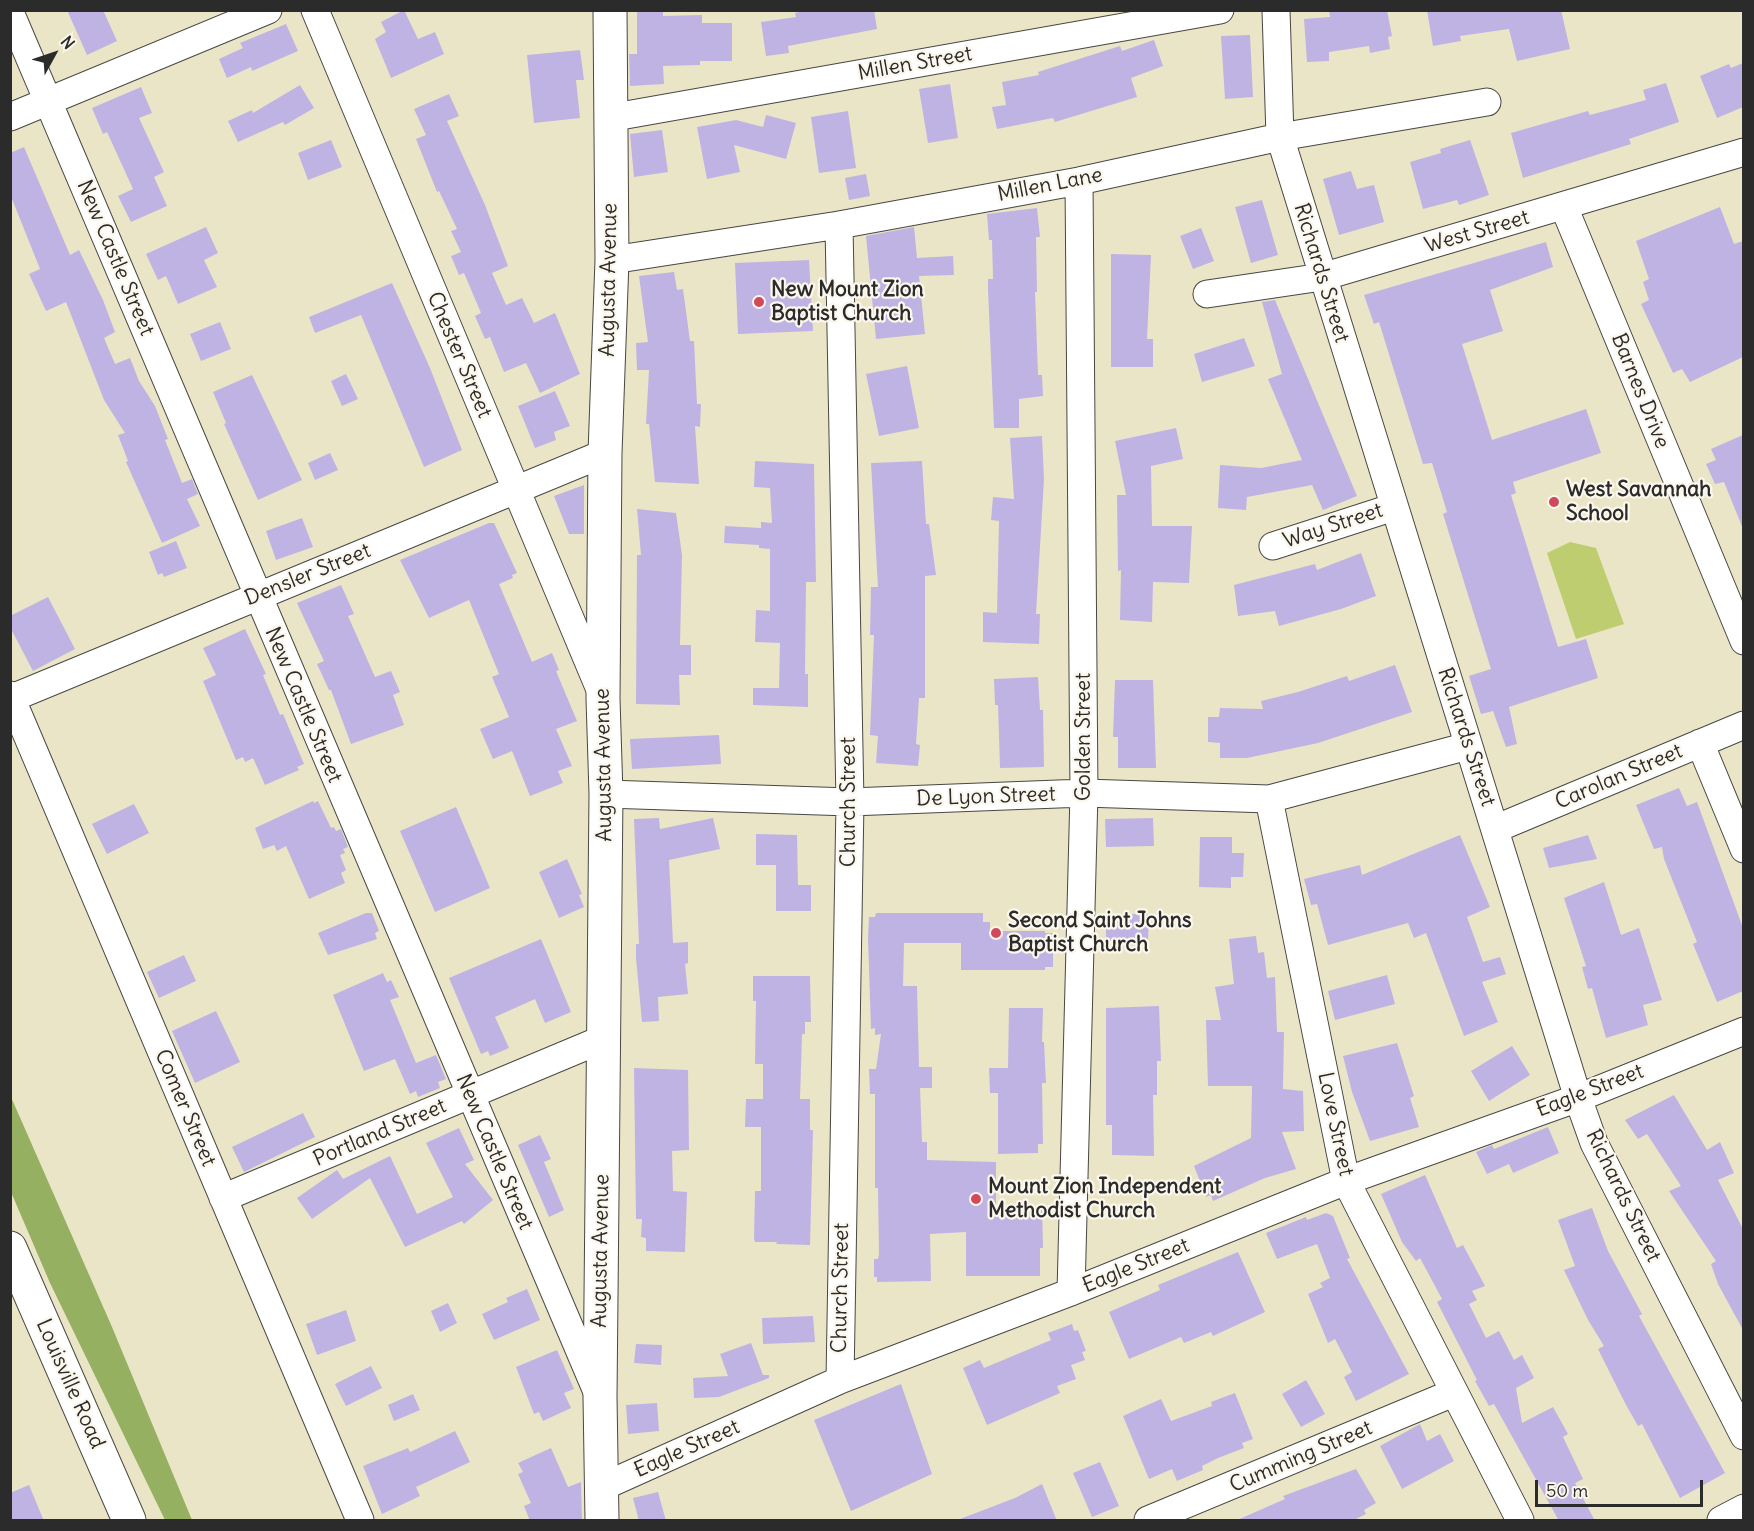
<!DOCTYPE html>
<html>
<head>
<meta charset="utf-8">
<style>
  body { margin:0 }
  #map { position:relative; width:1754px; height:1531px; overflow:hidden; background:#ebe5c7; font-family:Delius,sans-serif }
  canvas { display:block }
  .frame { position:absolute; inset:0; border:12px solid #2b2b2b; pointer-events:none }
  .north { position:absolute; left:24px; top:24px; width:60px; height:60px; -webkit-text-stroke:4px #fbf7ec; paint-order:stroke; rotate:50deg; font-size:16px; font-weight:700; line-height:24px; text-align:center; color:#2b2b2b }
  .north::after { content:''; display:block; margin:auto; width:21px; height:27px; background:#2b2b2b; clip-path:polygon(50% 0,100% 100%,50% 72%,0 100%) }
  .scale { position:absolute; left:1535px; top:1480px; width:168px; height:27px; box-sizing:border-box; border:3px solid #2b2b2b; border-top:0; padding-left:8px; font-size:18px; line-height:21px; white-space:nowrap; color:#2b2b2b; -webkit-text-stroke:4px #fbf7ec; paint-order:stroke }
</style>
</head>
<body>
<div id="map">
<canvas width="1754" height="1531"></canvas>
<div class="frame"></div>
<div class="north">N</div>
<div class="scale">50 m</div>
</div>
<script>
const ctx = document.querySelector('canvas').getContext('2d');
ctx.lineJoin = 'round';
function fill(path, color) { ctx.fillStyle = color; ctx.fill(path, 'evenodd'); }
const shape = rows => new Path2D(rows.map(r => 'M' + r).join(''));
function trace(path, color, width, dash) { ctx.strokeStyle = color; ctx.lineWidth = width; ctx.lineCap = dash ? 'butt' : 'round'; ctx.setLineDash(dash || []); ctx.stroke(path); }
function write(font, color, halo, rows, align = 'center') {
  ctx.font = font + ' Delius,sans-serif'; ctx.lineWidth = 4.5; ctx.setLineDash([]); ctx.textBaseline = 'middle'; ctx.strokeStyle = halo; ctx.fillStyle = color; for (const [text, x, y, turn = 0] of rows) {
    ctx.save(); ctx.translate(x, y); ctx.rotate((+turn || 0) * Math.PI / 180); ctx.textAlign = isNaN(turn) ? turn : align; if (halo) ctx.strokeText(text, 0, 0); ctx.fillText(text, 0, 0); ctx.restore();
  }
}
const green = shape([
  [1570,542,1596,548,1624,624,1576,639,1547,553]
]);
const forest = shape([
  [11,1097,112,1327,192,1520,165,1520,50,1283,11,1192]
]);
const building = shape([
  [67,10,103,10,117,41,87,55],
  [404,10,418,39,435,32,444,54,391,78,375,39,386,32,381,22],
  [637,10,663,10,663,16,702,15,702,23,732,23,732,61,700,61,700,65,663,66,664,84,630,86,629,54,637,54],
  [808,10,874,10,877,29,788,46,789,53,766,56,761,22,796,17,795,13],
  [1329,10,1387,10,1392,36,1388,37,1390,49,1370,53,1369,46,1329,52,1329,61,1307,62,1304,19,1330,17],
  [1427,10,1561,10,1570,49,1517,61,1509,29,1460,36,1461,41,1433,46],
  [286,24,298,51,252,71,251,67,227,78,219,59,243,48,240,43],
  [1250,35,1253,97,1225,99,1221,36],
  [1154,40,1163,66,1131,78,1137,97,1055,122,1053,118,997,129,992,107,1006,105,1002,82,1039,75,1038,72,1120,46,1122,51],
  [580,50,584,80,576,80,580,118,534,123,527,55],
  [1743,63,1743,107,1717,118,1700,76,1729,64,1731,68],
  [1666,83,1679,122,1629,139,1631,144,1523,178,1511,133,1588,111,1590,115,1646,100,1643,90],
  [950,84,958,138,928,143,919,89],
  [300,85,314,108,285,125,283,122,238,142,228,121,252,110,253,113],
  [141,87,152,113,139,118,164,172,154,177,167,206,131,222,118,196,133,189,107,132,103,134,92,108],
  [449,94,459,116,447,121,485,205,508,266,492,273,506,305,522,298,534,323,555,313,580,374,540,393,526,363,504,372,490,337,485,339,475,316,481,313,464,273,459,275,451,256,461,252,451,231,457,229,439,191,437,192,416,139,426,135,414,109],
  [848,111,856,168,819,173,811,117],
  [766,115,796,123,786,159,734,145,740,172,707,179,697,127,736,120,763,127],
  [662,130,668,172,634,177,630,134],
  [331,140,342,167,308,180,298,153],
  [1470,140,1489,195,1459,205,1457,200,1423,209,1410,162,1441,153,1440,149],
  [24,147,70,255,79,250,103,300,115,332,104,338,115,364,130,358,139,381,155,406,168,439,165,440,182,483,192,479,198,494,187,499,200,526,162,543,126,462,128,461,118,435,125,433,104,400,66,302,46,311,29,274,40,269,10,194,10,153],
  [1351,171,1357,189,1374,185,1384,222,1339,235,1323,179],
  [866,174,870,196,849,200,845,178],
  [1262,200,1278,255,1251,263,1235,207],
  [1720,207,1734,244,1743,241,1743,357,1690,382,1682,369,1673,373,1641,304,1649,300,1643,282,1649,279,1636,241],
  [1037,208,1040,237,1036,237,1037,292,1035,292,1038,375,1042,375,1043,396,1019,399,1019,428,994,428,988,289,988,279,993,279,992,240,989,240,987,214],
  [206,227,218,253,204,260,217,287,178,304,166,276,158,280,146,254],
  [914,227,917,258,953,256,954,275,919,276,925,334,876,339,866,236],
  [1201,228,1214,261,1193,269,1180,236],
  [1546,242,1553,267,1490,290,1503,331,1462,344,1492,440,1586,409,1601,453,1513,482,1516,493,1511,495,1558,647,1586,639,1598,678,1509,707,1517,744,1506,747,1493,711,1481,714,1469,676,1491,669,1443,514,1447,512,1432,463,1423,464,1379,322,1374,324,1364,295],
  [1111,254,1151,255,1147,339,1153,339,1153,367,1111,367],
  [809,260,813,331,738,334,735,263],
  [674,272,677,290,683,289,690,341,694,341,697,404,701,404,700,427,695,426,699,484,655,482,649,424,646,424,649,370,637,370,636,343,648,342,639,276],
  [392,283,430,368,462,450,424,467,361,315,315,333,309,317],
  [1275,300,1357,496,1323,510,1312,485,1247,497,1246,510,1218,508,1220,465,1261,468,1302,460,1268,379,1282,374,1262,302],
  [220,322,231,349,201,361,190,334],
  [1244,338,1255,366,1202,382,1194,354],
  [907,366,919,428,879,436,866,374],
  [346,374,358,399,342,406,331,381],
  [252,375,302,480,258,500,224,424,226,423,213,392],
  [555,391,570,426,554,432,556,440,535,448,518,406],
  [1176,428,1183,459,1151,466,1152,526,1192,526,1189,583,1153,582,1152,622,1120,620,1121,570,1118,571,1117,495,1126,495,1115,441],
  [1743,435,1743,529,1724,482,1715,484,1706,464,1716,460,1711,449],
  [1042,436,1044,479,1036,614,1040,614,1039,644,983,642,983,612,997,613,999,521,991,520,993,497,1014,499,1010,438],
  [330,453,338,470,315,480,308,463],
  [755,461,814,464,816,582,806,582,805,674,808,674,808,707,753,705,753,688,779,688,780,643,755,642,756,610,770,611,770,549,759,548,759,545,724,543,725,526,761,528,761,522,772,523,770,488,754,487],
  [922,461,926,524,929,524,936,575,925,576,925,698,919,698,916,744,920,745,918,766,876,763,878,736,870,735,874,635,870,635,871,587,878,587,871,463],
  [584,485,584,534,569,534,554,496],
  [637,509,676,513,682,555,680,645,691,645,691,675,679,675,680,705,636,704,637,555,641,555],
  [302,518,313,547,276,560,266,531],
  [489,523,494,523,517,573,512,575,513,578,499,584,532,662,552,653,559,670,556,671,577,721,556,729,572,766,558,771,563,783,530,796,512,751,493,759,480,729,509,717,492,677,499,674,469,600,429,618,400,560],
  [176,541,187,568,164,577,162,573,158,575,149,552],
  [1361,553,1376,596,1341,609,1279,626,1275,611,1238,616,1234,585,1315,564,1317,570],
  [341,585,354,614,348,616,375,677,391,671,400,692,393,695,404,725,351,744,331,690,329,690,317,664,324,661,297,603],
  [48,597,75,649,33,671,10,627,10,616],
  [245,629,266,674,263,675,280,715,283,714,304,764,297,767,299,770,265,785,253,758,245,762,243,757,236,760,203,681,216,675,203,648],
  [1395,665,1412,712,1318,743,1247,758,1220,758,1220,743,1208,742,1208,717,1219,717,1220,708,1263,709,1261,701,1298,692,1347,676,1349,681],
  [1038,677,1040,710,1043,710,1044,767,1000,768,998,705,995,705,994,679],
  [1115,680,1153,680,1156,768,1118,768,1118,737,1113,737],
  [719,735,721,764,632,769,630,739],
  [1679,788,1687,806,1697,802,1743,928,1743,991,1717,1002,1693,944,1697,942,1664,859,1662,847,1654,849,1636,805],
  [313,801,314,803,318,801,331,828,334,827,336,831,341,829,348,847,343,849,345,853,340,855,346,870,341,873,345,883,309,899,286,846,277,851,274,845,263,849,255,828],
  [134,804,149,833,107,854,92,824],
  [456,807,490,888,435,912,400,831],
  [659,818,660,829,713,818,720,849,669,860,673,943,688,942,688,963,685,964,688,994,658,997,659,1021,642,1022,636,958,636,944,639,944,634,819],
  [1153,818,1154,846,1106,847,1105,819],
  [756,834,797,835,798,885,811,885,811,911,776,911,776,865,756,865],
  [1460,835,1490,907,1467,917,1483,962,1500,957,1506,974,1482,982,1498,1022,1464,1036,1426,933,1414,938,1408,923,1328,945,1317,904,1311,905,1304,879,1360,865,1362,875],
  [1588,835,1597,859,1549,868,1543,848],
  [1200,837,1232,837,1232,853,1244,853,1243,877,1231,877,1231,888,1199,887],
  [567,859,582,894,579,895,584,907,559,918,539,872],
  [1604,882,1621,935,1639,928,1662,1000,1643,1005,1648,1025,1606,1038,1592,988,1588,989,1582,967,1586,966,1564,898],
  [366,913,372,913,379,931,375,933,377,939,328,955,318,933],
  [876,913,983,913,983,922,990,922,990,931,1045,931,1045,933,1053,933,1053,967,1045,967,1045,970,961,970,961,943,904,943,903,986,917,986,919,1067,932,1067,932,1088,920,1088,922,1142,927,1142,927,1160,996,1162,996,1206,1042,1206,1043,1248,1040,1248,1040,1276,966,1276,966,1232,930,1234,931,1281,877,1282,877,1277,874,1277,874,1259,878,1259,879,1254,878,1188,875,1188,875,1094,870,1094,869,1069,876,1069,881,1034,875,1035,875,1028,871,1029,868,938,869,917,875,917],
  [1106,914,1149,914,1148,941,1106,941],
  [1256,936,1258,953,1264,952,1267,978,1275,977,1277,1032,1284,1032,1283,1089,1303,1091,1304,1131,1282,1132,1296,1169,1265,1178,1213,1201,1211,1195,1206,1197,1194,1166,1251,1138,1252,1086,1208,1086,1206,1020,1221,1020,1215,987,1234,984,1229,939],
  [541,939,571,1012,545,1023,535,999,495,1017,509,1048,490,1056,488,1051,481,1054,449,978],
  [184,955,196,981,159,998,147,972],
  [383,973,387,982,391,980,399,997,390,1000,416,1063,436,1055,446,1079,438,1082,440,1088,418,1097,416,1091,410,1094,395,1059,364,1071,333,995],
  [1387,975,1395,1004,1335,1020,1328,991],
  [753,976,810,976,811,1022,805,1022,805,1034,802,1034,800,1099,810,1099,810,1130,813,1130,810,1245,776,1244,777,1242,755,1242,754,1239,755,1191,761,1191,761,1127,745,1127,746,1099,763,1099,763,1064,755,1064,756,1001,753,1001],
  [1159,1006,1161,1061,1157,1061,1157,1095,1153,1095,1154,1156,1112,1155,1112,1125,1106,1125,1106,1008],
  [1009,1008,1043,1008,1042,1042,1044,1042,1046,1083,1042,1083,1043,1144,1038,1144,1038,1153,998,1154,998,1093,990,1093,989,1068,1008,1068],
  [216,1011,240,1062,195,1083,172,1031],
  [1397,1043,1414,1096,1410,1098,1419,1127,1370,1141,1352,1092,1343,1056],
  [1512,1046,1530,1075,1489,1101,1471,1071],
  [634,1068,688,1070,689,1150,672,1151,673,1191,687,1192,685,1252,646,1251,646,1238,641,1237,642,1219,636,1219],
  [1674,1095,1707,1150,1720,1142,1734,1173,1718,1180,1743,1229,1743,1330,1718,1284,1711,1264,1716,1261,1669,1191,1681,1186,1647,1134,1638,1139,1625,1120],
  [303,1113,315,1137,244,1172,232,1147],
  [1548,1127,1559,1153,1513,1173,1509,1164,1487,1174,1476,1152,1492,1145,1494,1149],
  [459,1128,474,1160,465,1164,493,1200,464,1224,462,1221,405,1247,370,1178,312,1219,297,1198,337,1170,343,1179,390,1156,417,1214,453,1197,426,1143],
  [540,1135,551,1159,544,1162,564,1210,549,1217,518,1145],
  [1425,1175,1457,1248,1463,1245,1485,1286,1472,1291,1477,1300,1469,1304,1486,1338,1499,1331,1514,1360,1522,1355,1534,1378,1516,1388,1522,1423,1553,1407,1568,1434,1563,1437,1583,1479,1575,1483,1595,1521,1559,1521,1494,1404,1489,1406,1475,1381,1477,1380,1437,1302,1442,1299,1420,1258,1416,1261,1402,1242,1381,1194],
  [1592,1208,1608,1251,1642,1314,1639,1316,1725,1473,1680,1498,1642,1424,1638,1426,1625,1403,1598,1349,1604,1346,1588,1320,1564,1270,1575,1266,1558,1220],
  [1326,1213,1333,1216,1350,1258,1347,1259,1409,1374,1356,1401,1344,1377,1352,1372,1335,1339,1328,1343,1308,1294,1323,1287,1320,1283,1330,1278,1317,1244,1277,1259,1266,1233,1306,1217,1307,1220],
  [1238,1252,1265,1312,1213,1336,1211,1332,1184,1343,1181,1337,1129,1359,1109,1312,1160,1290,1158,1285],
  [527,1289,540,1320,494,1340,482,1314,508,1302,506,1298],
  [448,1303,457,1323,440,1332,431,1311],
  [346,1310,356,1341,317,1355,306,1324],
  [813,1316,815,1342,763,1344,762,1318],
  [1072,1324,1074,1331,1078,1330,1086,1351,1082,1352,1085,1360,1071,1365,1076,1379,1057,1386,1060,1393,987,1425,963,1368,980,1360,984,1368,1051,1340,1048,1333],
  [751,1343,763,1375,769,1375,769,1378,719,1397,694,1398,693,1378,728,1376,720,1354],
  [636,1344,662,1345,661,1365,634,1363],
  [557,1350,574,1389,564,1393,571,1408,543,1421,539,1412,534,1414,516,1367],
  [371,1366,382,1388,346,1406,335,1384],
  [1306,1380,1325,1414,1301,1427,1282,1394],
  [901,1384,932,1474,851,1511,814,1420],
  [1235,1393,1253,1439,1242,1443,1244,1448,1218,1458,1202,1466,1203,1470,1177,1481,1172,1469,1149,1479,1123,1416,1161,1399,1171,1421,1212,1406,1211,1402],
  [413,1394,420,1410,394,1421,388,1405],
  [657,1403,659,1431,628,1434,626,1405],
  [1420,1424,1427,1441,1440,1434,1454,1461,1402,1489,1380,1446],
  [455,1431,470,1462,416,1487,420,1496,382,1514,363,1466,408,1448,410,1452],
  [551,1448,568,1487,581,1482,582,1521,530,1521,524,1506,531,1503,518,1474,523,1472,518,1463],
  [1100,1462,1119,1506,1092,1517,1073,1473],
  [1356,1469,1376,1503,1364,1510,1366,1514,1352,1521,1235,1521,1285,1499,1283,1496],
  [1042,1484,1057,1521,960,1521,960,1519,1015,1498],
  [29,1485,44,1521,10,1521,10,1493],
  [658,1492,666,1521,639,1521,633,1498]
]);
const minor = shape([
  [315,10,601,692],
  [1276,10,1280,137,1578,1098,1594,1143,1744,1436],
  [10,12,598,1394],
  [10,117,268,10],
  [609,118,1220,10],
  [1564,207,1744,641],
  [839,225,850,802,840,1380],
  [612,260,839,225,1079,181,1280,137,1487,102],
  [1207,294,1322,277,1744,152],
  [1273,546,1394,507],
  [10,695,360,1520],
  [12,698,605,453],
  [1700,743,1744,849],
  [606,794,850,802,1084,793,1269,799,1468,746],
  [1269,799,1346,1181,1520,1520],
  [1495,829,1744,725],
  [223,1198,603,1039],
  [1071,1292,1084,793,1079,181],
  [602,1487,840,1380,1071,1292,1346,1181,1578,1098,1744,1031],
  [1148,1520,1453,1393],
  [1721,1520,1744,1508]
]);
const major = shape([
  [10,1248,129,1520],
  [602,1520,600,1397,606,794,603,699,605,453,612,260,610,10]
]);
const markers = [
  [759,302,6,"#d1495b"],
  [1554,502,6,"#d1495b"],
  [996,933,6,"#d1495b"],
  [976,1199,6,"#d1495b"]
];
const streetNames = [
  ["Millen Street",915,64,-10],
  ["Millen Lane",1050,185,-11],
  ["West Street",1477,232,-16],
  ["New Castle Street",115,258,67],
  ["Richards Street",1321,273,73],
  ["Augusta Avenue",609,280,-89],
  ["Chester Street",459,355,67],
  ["Barnes Drive",1640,391,68],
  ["Way Street",1333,526,-18],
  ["Densler Street",308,575,-22],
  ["New Castle Street",303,705,67],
  ["Golden Street",1084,737,-90],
  ["Richards Street",1466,737,72],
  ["Augusta Avenue",604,765,-91],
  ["Carolan Street",1619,777,-23],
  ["De Lyon Street",986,797,-2],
  ["Church Street",849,802,-90],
  ["Eagle Street",1590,1091,-21],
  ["Comer Street",185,1108,67],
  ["Love Street",1335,1124,78],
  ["Portland Street",380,1133,-23],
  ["New Castle Street",494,1152,67],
  ["Richards Street",1623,1196,64],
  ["Augusta Avenue",601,1251,-89],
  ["Eagle Street",1136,1266,-22],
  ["Church Street",841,1288,-89],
  ["Louisville Road",70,1384,66],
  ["Eagle Street",687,1449,-24],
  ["Cumming Street",1301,1457,-23]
];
const poiNames = [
  ["New Mount Zion",771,290],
  ["Baptist Church",771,314],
  ["West Savannah",1566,490],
  ["School",1566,514],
  ["Second Saint Johns",1008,921],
  ["Baptist Church",1008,945],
  ["Mount Zion Independent",988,1187],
  ["Methodist Church",988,1211]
];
fill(green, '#becd6f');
fill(forest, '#96b062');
fill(building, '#bfb3e4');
trace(minor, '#484742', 29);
trace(major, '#484742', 35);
trace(minor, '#fff', 27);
trace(major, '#fff', 33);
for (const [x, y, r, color] of markers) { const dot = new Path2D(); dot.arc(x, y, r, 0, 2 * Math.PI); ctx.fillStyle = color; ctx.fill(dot); trace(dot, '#fbf7ec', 2); }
write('21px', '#2b2b2b', '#fbf7ec', streetNames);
write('bold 21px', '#2b2b2b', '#fbf7ec', poiNames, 'left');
</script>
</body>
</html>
